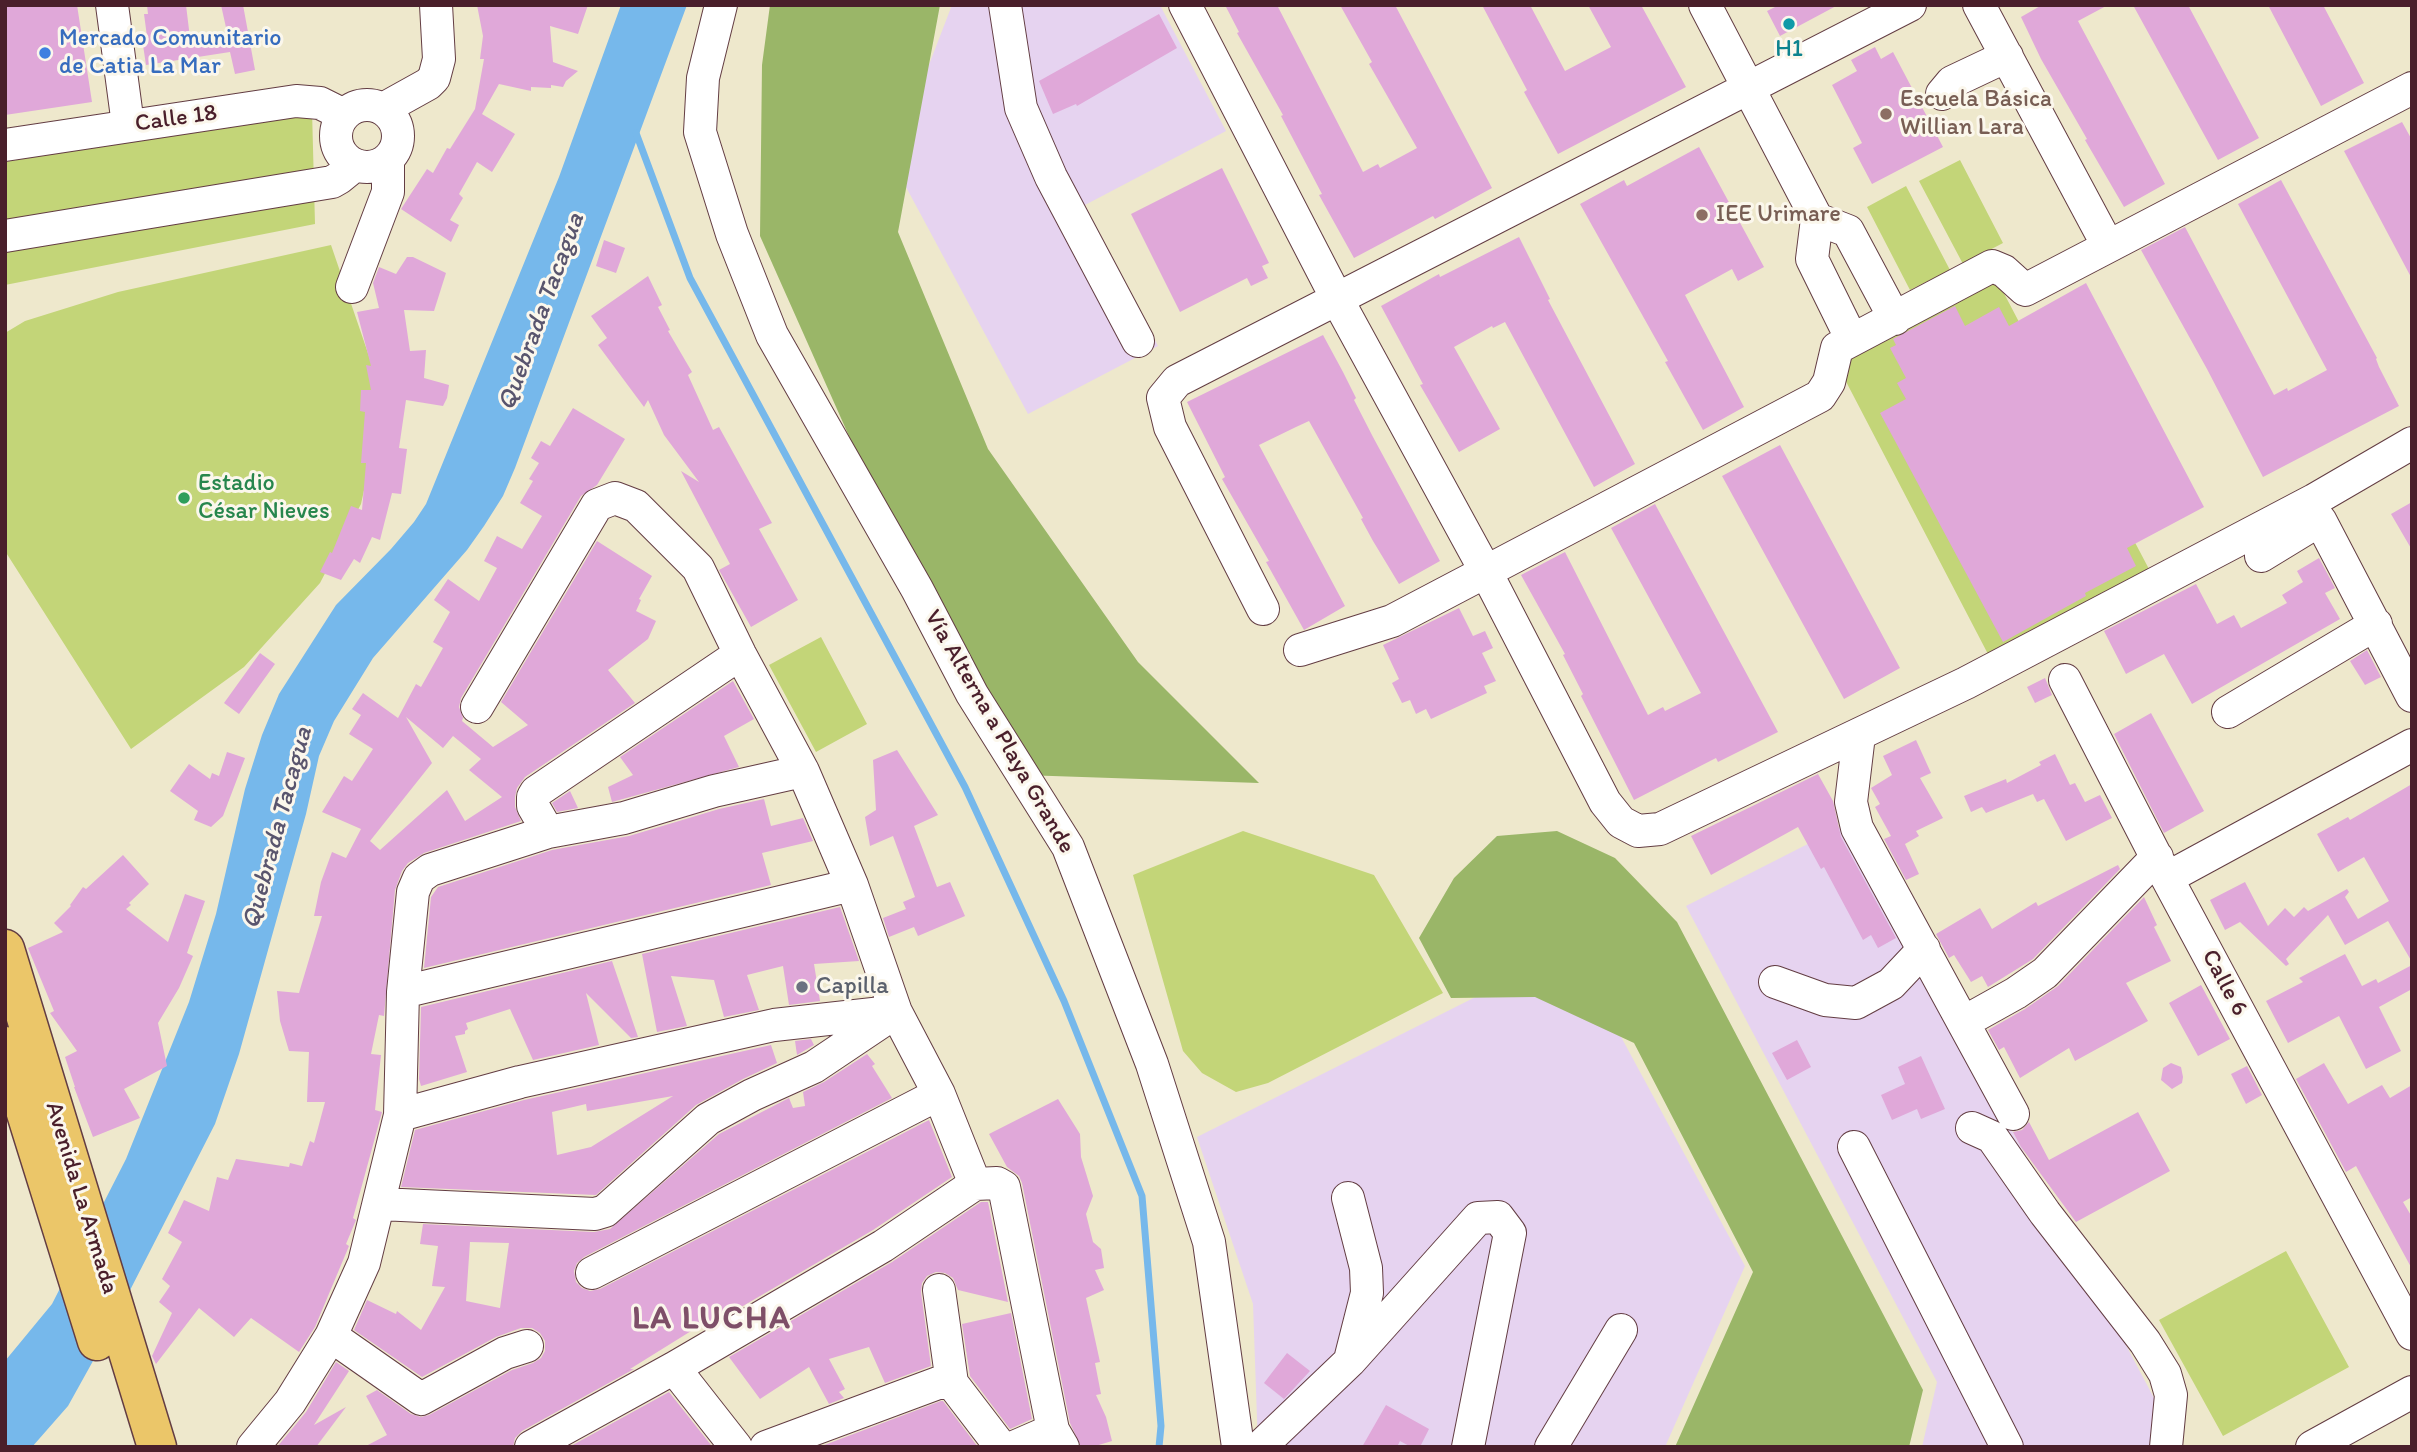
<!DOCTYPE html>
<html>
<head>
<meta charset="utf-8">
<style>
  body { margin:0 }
  #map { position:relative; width:2417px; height:1452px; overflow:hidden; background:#eee8cc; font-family:Itim,sans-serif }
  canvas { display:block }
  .frame { position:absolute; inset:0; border:7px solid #4a1f2b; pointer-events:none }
</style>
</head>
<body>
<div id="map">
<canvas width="2417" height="1452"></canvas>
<div class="frame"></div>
</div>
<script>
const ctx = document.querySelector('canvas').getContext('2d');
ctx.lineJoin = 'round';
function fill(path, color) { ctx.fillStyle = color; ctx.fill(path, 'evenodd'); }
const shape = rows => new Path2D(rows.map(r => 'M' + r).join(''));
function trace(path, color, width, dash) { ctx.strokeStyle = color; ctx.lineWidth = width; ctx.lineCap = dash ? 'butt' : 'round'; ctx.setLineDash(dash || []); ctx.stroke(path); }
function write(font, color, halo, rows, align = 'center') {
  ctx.font = font + ' Itim,sans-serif'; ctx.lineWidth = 6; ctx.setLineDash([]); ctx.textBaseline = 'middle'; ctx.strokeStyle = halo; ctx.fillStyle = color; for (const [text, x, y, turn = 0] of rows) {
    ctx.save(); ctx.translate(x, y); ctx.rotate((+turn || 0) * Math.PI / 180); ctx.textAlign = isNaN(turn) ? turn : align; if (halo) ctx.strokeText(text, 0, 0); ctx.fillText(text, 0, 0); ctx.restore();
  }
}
const built = shape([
  [952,5,1160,5,1226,131,1085,205,1158,346,1028,414,892,161],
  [1849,823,2180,1447,1922,1447,1937,1382,1686,906],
  [1573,948,1745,1266,1665,1447,1258,1447,1253,1304,1197,1137]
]);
const green = shape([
  [312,110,315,224,5,285,5,162],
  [1960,160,2003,243,1963,264,1919,181],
  [1906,186,1950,270,1910,290,1867,207],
  [331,245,384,400,361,504,320,583,244,667,131,749,5,551,5,333,25,321,118,292],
  [1988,263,2150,571,1989,656,1828,347],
  [821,637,867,724,816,752,769,665],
  [1243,831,1374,875,1443,993,1268,1083,1236,1092,1202,1073,1183,1051,1133,875],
  [2286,1251,2349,1367,2223,1436,2159,1320]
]);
const forest = shape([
  [770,5,940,5,898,232,988,449,1138,662,1259,783,1023,775,917,589,760,236,762,65],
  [1557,831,1615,858,1677,922,1923,1390,1909,1447,1675,1447,1753,1272,1634,1043,1535,997,1451,998,1419,938,1454,878,1497,836]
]);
const water = shape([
  [621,5,687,5,515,468,503,496,484,526,467,550,373,658,334,721,319,756,306,814,239,1054,215,1124,103,1343,68,1406,32,1447,5,1447,5,1361,52,1304,126,1159,189,1002,216,914,245,789,262,735,279,694,336,605,391,549,414,522,426,504,559,177]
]);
const stream = shape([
  [636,133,690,278,965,787,1064,1001,1142,1196,1161,1426,1159,1447]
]);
const building = shape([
  [5,5,77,5,92,102,5,115],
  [147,5,186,5,190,38,227,32,221,5,243,5,255,70,235,74,230,52,146,65,143,45,148,44,144,14,148,14],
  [477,5,588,5,578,34,550,26,553,62,578,71,566,81,563,87,551,85,551,88,531,87,531,91,499,84,482,114,515,134,492,172,477,162,459,194,463,198,450,220,459,225,451,242,401,209,427,169,433,173,447,148,450,149,475,109,484,59,480,59,483,36],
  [1225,5,1277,5,1363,172,1378,164,1380,168,1417,148,1369,64,1372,62,1340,5,1395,5,1492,188,1435,219,1433,216,1354,258,1319,195,1322,194,1281,116,1283,115,1237,33,1239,32],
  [1482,5,1530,5,1565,71,1611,47,1588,5,1641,5,1686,87,1558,154,1524,92,1527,90],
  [1779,5,1838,5,1780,36,1767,11],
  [2042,5,2108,5,2078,21,2165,184,2124,207,2085,140,2087,139,2041,59,2021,17],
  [2133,5,2188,5,2259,138,2218,160],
  [2268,5,2323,5,2364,83,2321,106],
  [1159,14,1177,48,1077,106,1076,104,1053,114,1039,81],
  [1875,47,1881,59,1893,52,1943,147,1872,184,1853,148,1862,143,1832,85,1857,71,1851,60],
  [2402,122,2412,140,2412,279,2344,151],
  [1699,147,1764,267,1738,281,1732,269,1685,295,1744,407,1703,430,1665,362,1668,361,1580,204,1624,180,1627,186],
  [1222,168,1269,263,1262,266,1268,278,1251,286,1247,278,1180,312,1131,214],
  [2281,180,2377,358,2376,359,2379,367,2399,406,2263,477,2207,369,2141,250,2185,227,2274,395,2287,388,2288,391,2327,370,2238,204],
  [1519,237,1550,299,1548,300,1635,464,1594,487,1505,322,1493,328,1492,326,1454,347,1500,429,1459,452,1420,385,1423,384,1381,306,1439,274,1440,277],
  [604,240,625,248,616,273,596,266],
  [407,257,413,257,446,273,434,311,404,310,410,351,426,350,424,378,449,385,447,398,443,406,406,400,399,448,407,449,401,494,392,493,380,540,372,537,360,563,354,559,341,580,320,572,330,552,332,553,351,506,362,510,366,463,361,463,365,412,360,411,361,390,371,390,366,365,371,366,357,312,379,308,373,283,379,267,396,274],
  [648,276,662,305,658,307,670,330,668,331,692,372,688,375,713,430,719,427,772,523,759,529,798,600,751,627,719,570,730,564,681,471,699,482,664,435,648,400,644,407,598,345,607,338,591,316],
  [2086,283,2204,507,2127,548,2136,566,2085,593,2086,596,2003,642,1880,413,1906,399,1897,383,1906,378,1890,348,1896,345,1893,339,1955,306,1965,326,1999,307,2009,326],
  [1323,335,1343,372,1356,398,1354,400,1373,437,1440,561,1399,584,1373,541,1361,519,1363,518,1309,421,1296,427,1259,445,1345,606,1304,630,1266,562,1269,561,1222,479,1225,477,1187,402],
  [573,408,625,439,597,485,581,496,461,698,459,707,463,718,462,721,493,747,528,725,501,702,597,541,652,576,639,599,641,600,636,611,656,621,648,639,608,670,635,703,525,777,517,788,515,797,515,807,521,821,424,853,408,863,402,871,395,890,384,1016,379,1015,371,1054,381,1055,375,1110,382,1112,353,1218,356,1220,346,1244,349,1246,315,1327,299,1352,251,1318,234,1337,199,1308,156,1364,152,1356,172,1313,159,1302,170,1286,162,1279,182,1242,168,1233,184,1200,209,1211,217,1177,228,1180,236,1159,289,1167,290,1163,302,1166,310,1141,314,1143,325,1102,307,1102,309,1052,289,1051,280,1021,277,991,299,993,322,916,314,916,321,882,332,852,346,858,361,829,322,812,344,776,352,781,373,749,349,734,361,715,352,709,363,693,398,718,416,684,421,687,443,648,433,642,450,612,434,600,448,579,479,601,497,568,484,561,497,536,522,549,542,516,520,503,533,481,529,479,539,463,531,458,541,441,550,446],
  [406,717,443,748,453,736,481,759,469,770,502,797,465,821,447,790,380,850,370,841,432,763],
  [1780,445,1900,668,1844,699,1722,476],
  [2412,502,2412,550,2391,514],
  [1655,504,1778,732,1718,762,1716,758,1634,800,1581,696,1583,694,1563,655,1565,654,1521,575,1565,552,1648,715,1663,707,1665,711,1701,693,1611,528],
  [2319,558,2335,588,2325,593,2340,619,2192,704,2164,654,2126,674,2104,631,2196,584,2217,624,2234,615,2241,628,2287,603,2282,595,2303,582,2297,571],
  [1459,608,1473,636,1485,631,1493,648,1482,653,1496,681,1484,686,1487,693,1431,719,1426,709,1416,714,1410,700,1402,703,1392,683,1399,679,1383,645],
  [2367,650,2381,677,2365,685,2350,661],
  [260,653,275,664,239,714,224,703],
  [2045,678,2052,695,2035,703,2027,687],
  [733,681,754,719,724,736,739,767,612,802,608,787,633,775,620,757],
  [2151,713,2204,811,2164,833,2114,734],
  [1916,740,1931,773,1920,778,1943,818,1916,831,1919,836,1905,844,1919,874,1906,880,1884,839,1891,836,1875,807,1880,804,1871,788,1892,775,1883,756],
  [897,750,938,815,914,826,937,887,950,882,965,916,918,936,914,927,889,937,883,918,906,909,903,902,915,897,893,836,870,846,865,817,876,810,873,760],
  [227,752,245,758,223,816,211,827,194,820,198,811,170,791,189,764,210,779,212,773,219,776],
  [2055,754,2070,785,2075,783,2085,802,2100,795,2112,818,2066,841,2044,799,2037,802,2033,794,1986,813,1982,807,1971,812,1964,796,2006,779,2007,783,2041,765,2039,762],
  [1818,774,1833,801,1841,837,1896,938,1878,948,1871,935,1863,940,1824,867,1821,869,1798,827,1711,875,1691,836],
  [2412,784,2412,962,2388,921,2345,945,2328,915,2286,959,2289,964,2286,966,2240,922,2225,930,2210,900,2245,882,2268,926,2285,908,2294,917,2304,907,2308,911,2347,889,2349,892,2345,897,2358,919,2389,901,2364,857,2338,872,2317,834,2348,817,2350,820],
  [570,791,578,808,557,812,552,803],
  [764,799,771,826,803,818,813,841,762,853,771,885,424,968,431,897,438,887,552,850,629,836,719,809],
  [123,855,149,884,129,903,131,905,126,909,168,942,185,894,205,901,187,953,193,956,179,988,158,1023,167,1066,124,1089,140,1118,93,1137,74,1087,75,1087,65,1057,77,1051,50,1013,54,1011,28,948,63,932,54,923,71,906,70,905,83,887,86,889],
  [2118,865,2120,869,2033,959,1988,987,1982,976,1971,982,1954,955,1949,958,1936,934,1980,908,1992,929,2036,902,2038,906],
  [2144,897,2157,925,2154,927,2171,961,2126,983,2148,1021,2075,1061,2069,1048,2020,1078,2004,1047,1999,1050,1988,1030,2025,1009,2058,986],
  [840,907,859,961,814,964,820,1001,789,1005,783,966,747,975,759,1010,724,1017,714,980,671,976,687,1026,657,1032,642,954],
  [2345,954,2362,986,2376,979,2378,983,2412,965,2412,989,2379,1007,2401,1051,2366,1069,2339,1016,2288,1043,2266,1001,2303,982,2299,978],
  [612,961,638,1037,631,1038,586,993,599,1045,533,1060,510,1009,466,1023,468,1029,465,1031,465,1034,455,1036,467,1072,421,1086,419,1079,421,1007],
  [2201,985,2230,1039,2198,1056,2169,1003],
  [811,1039,814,1045,797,1055,795,1041],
  [1797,1040,1811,1067,1787,1080,1772,1053],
  [771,1045,777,1063,743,1079,696,1105,596,1195,401,1187,415,1130,524,1100],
  [673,1096,591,1147,557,1155,552,1112,586,1104,587,1111],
  [867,1054,875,1064,872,1066,892,1098,584,1257,577,1263,574,1271,576,1282,582,1288,590,1291,600,1289,929,1120,952,1177,873,1230,707,1327,704,1323,630,1369,634,1369,522,1431,515,1438,513,1447,364,1447,387,1435,366,1396,377,1390,411,1414,421,1417,429,1415,512,1370,533,1363,541,1358,545,1351,545,1341,540,1333,532,1328,521,1328,496,1337,422,1377,354,1330,367,1300,396,1314,397,1311,421,1330,445,1287,432,1286,438,1246,420,1244,423,1224,594,1232,610,1229,719,1134,789,1098,793,1108,805,1106,803,1092,824,1082],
  [470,1242,509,1243,500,1308,466,1301],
  [1921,1056,1945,1109,1921,1119,1917,1109,1892,1120,1881,1095,1905,1084,1898,1067],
  [2171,1063,2181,1067,2183,1077,2182,1083,2172,1089,2161,1080,2163,1068],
  [2324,1063,2348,1104,2382,1085,2390,1098,2412,1085,2412,1197,2403,1202,2412,1217,2412,1269,2356,1166,2346,1172,2296,1079],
  [2247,1066,2262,1095,2246,1104,2231,1074],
  [1058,1099,1080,1134,1081,1157,1093,1196,1086,1214,1093,1242,1101,1249,1104,1268,1095,1270,1104,1290,1086,1298,1100,1362,1095,1363,1101,1394,1096,1395,1106,1417,1112,1441,1092,1447,1081,1447,1070,1423,1022,1183,1019,1176,1007,1167,989,1134],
  [2138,1112,2170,1171,2076,1222,2021,1147,2013,1132,2022,1130,2029,1122,2049,1160],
  [981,1202,988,1202,1008,1302,958,1290,953,1278,945,1273,936,1272,927,1276,922,1283,921,1292,931,1366,885,1383,869,1347,829,1359,845,1389,839,1392,844,1398,829,1404,809,1367,760,1399,729,1357,892,1262],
  [1011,1313,1032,1419,1010,1429,970,1376,962,1324],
  [1287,1353,1310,1371,1284,1399,1264,1383],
  [336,1362,349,1371,314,1425,346,1407,316,1447,277,1447,306,1412],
  [669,1392,711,1445,706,1447,569,1447],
  [943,1401,978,1447,819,1447,941,1401],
  [1386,1405,1429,1429,1420,1447,1411,1447,1400,1441,1397,1447,1362,1447]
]);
const minor = shape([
  [112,5,128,125],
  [721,5,703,78,700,132,732,234,772,335,917,589,972,694,1068,847,1152,1064,1209,1242,1238,1447],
  [1005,5,1021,108,1051,177,1138,341],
  [1185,5,1337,299,1485,570,1605,802,1621,822,1638,831,1660,829,1966,683,2314,500,2412,443],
  [1705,5,1817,219,1812,259,1852,340],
  [1979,5,2108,246],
  [1942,94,1952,82,2007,56],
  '336 136a31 31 0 1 1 62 0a31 31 0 1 1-62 0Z',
  [383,109,428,84,434,78,439,59,436,5],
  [5,145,296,101,320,103,344,115],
  [1817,219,1848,231,1895,319],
  [5,236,332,182,339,178,355,165],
  [352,287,388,192,388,160],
  [2261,556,2320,520,2412,696],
  [1263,609,1170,427,1163,398,1177,381,1910,5],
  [1300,650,1392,621,1820,396,1829,382,1837,348,1992,266,2004,271,2025,290,2412,88],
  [2065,680,2165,874],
  [477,707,597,505,615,498,636,506,698,568,740,654,803,771,852,885,896,1012,939,1094,975,1184,997,1183,1004,1187,1053,1430,1063,1447],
  [2228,712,2376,624],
  [1859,735,1851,802,1857,828,2013,1114],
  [2412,745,2167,878,2412,1334],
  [548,832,533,806,533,797,536,792,740,654],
  [1775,982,1825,1000,1856,1003,1891,984,1924,949],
  [403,992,852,885],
  [1964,1022,2016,993,2045,973,2157,857],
  [400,1115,520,1082,774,1025,891,1012],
  [1972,1128,1992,1137,2045,1213,2145,1342,2165,1374,2171,1395,2166,1447],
  [1854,1147,2007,1447],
  [1348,1198,1366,1268,1367,1293,1351,1356],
  [380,1204,595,1214,605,1211,708,1119,752,1095,814,1067,896,1012],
  [592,1273,939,1094],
  [939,1290,952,1383],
  [331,1336,421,1399,505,1353,527,1346],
  [674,1368,736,1447],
  [253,1447,290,1402,331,1336,364,1263,400,1115,403,992,413,892,419,878,430,870,548,832,624,818,714,791,803,771],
  [531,1447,674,1368,883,1246,975,1184],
  [766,1447,938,1383,952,1383,1001,1447],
  [1014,1447,1053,1430],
  [1260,1447,1350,1361,1478,1218,1498,1217,1510,1233,1468,1447],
  [1551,1447,1621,1330],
  [2312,1447,2412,1392]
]);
const major = shape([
  [5,949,157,1447],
  [5,1046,97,1341]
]);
const markers = [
  [1789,24,7,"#0f9aa8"],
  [45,53,7,"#3f7fe0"],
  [1886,114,7,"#8d6e63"],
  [1702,215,7,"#8d6e63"],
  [184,498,7,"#2e9e5b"],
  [802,987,7,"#6b7280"]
];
const shopNames = [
  ["Mercado Comunitario",59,39],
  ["de Catia La Mar",59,67]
];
const cultureNames = [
  ["H1",1789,50]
];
const educationNames = [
  ["Escuela Básica",1900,100],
  ["Willian Lara",1900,128],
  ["IEE Urimare",1716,215]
];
const streetNames = [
  ["Calle 18",176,119,-8],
  ["Vía Alterna a Playa Grande",999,732,60],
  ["Calle 6",2224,983,62],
  ["Avenida La Armada",81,1198,73]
];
const leisureNames = [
  ["Estadio",198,484],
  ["César Nieves",198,512]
];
const worshipNames = [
  ["Capilla",816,987]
];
const waterNames = [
  ["Quebrada Tacagua",542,312,-70],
  ["Quebrada Tacagua",278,828,-75]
];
const districtNames = [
  ["LA LUCHA",712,1320]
];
fill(built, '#e6d3f0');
fill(green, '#c3d578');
fill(forest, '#9ab668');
fill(water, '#76b8eb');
trace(stream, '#76b8eb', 7);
fill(building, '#e0a8d9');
trace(minor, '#633d43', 34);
trace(major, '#633d43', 41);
trace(minor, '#fff', 32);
trace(major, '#ebc669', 38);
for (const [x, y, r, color] of markers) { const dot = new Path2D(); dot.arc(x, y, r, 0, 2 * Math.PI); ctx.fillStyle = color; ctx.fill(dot); trace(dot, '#fbf7ec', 2.5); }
write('24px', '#366cbe', '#fbf7ec', shopNames, 'left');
write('24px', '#0d838f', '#fbf7ec', cultureNames);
write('24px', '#785e54', '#fbf7ec', educationNames, 'left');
write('24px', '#4a1f2b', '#fbf7ec', streetNames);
write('24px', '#27864d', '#fbf7ec', leisureNames, 'left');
write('24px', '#5b616d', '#fbf7ec', worshipNames, 'left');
write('italic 26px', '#59556e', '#fbf7ec', waterNames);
ctx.letterSpacing = '2px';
write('bold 32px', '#7e4f68', '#fbf7ec', districtNames);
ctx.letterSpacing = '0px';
</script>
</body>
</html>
